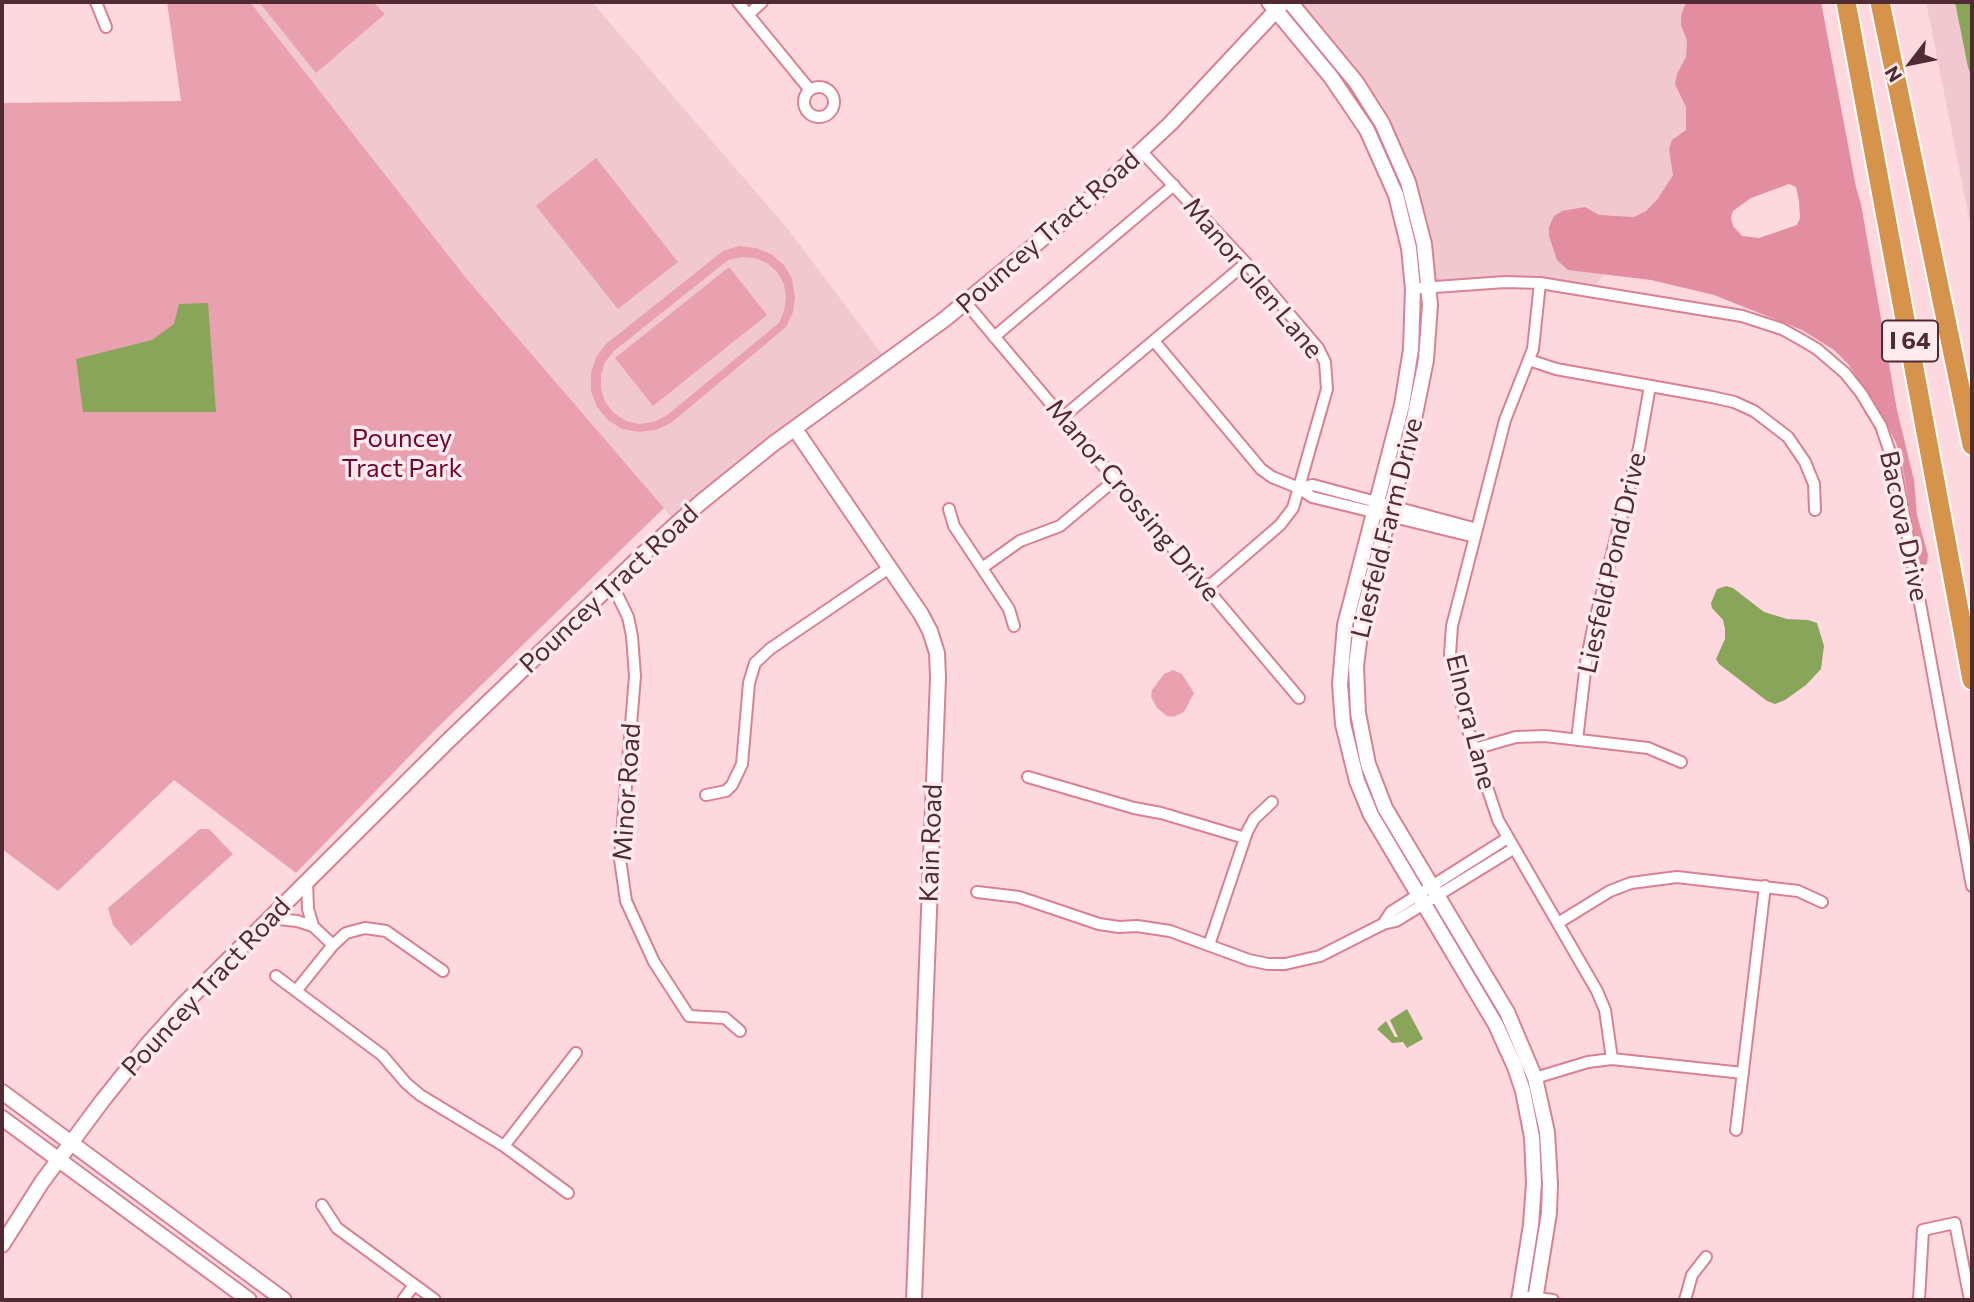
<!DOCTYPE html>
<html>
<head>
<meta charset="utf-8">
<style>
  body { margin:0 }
  #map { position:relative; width:1974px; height:1302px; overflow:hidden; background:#fed8df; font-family:Commissioner,sans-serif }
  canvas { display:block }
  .frame { position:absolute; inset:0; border:4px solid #502b33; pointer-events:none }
  .north { position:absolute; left:1876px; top:28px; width:70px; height:70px; -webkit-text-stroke:5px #ffebee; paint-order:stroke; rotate:238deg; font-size:19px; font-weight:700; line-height:28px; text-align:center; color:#502b33 }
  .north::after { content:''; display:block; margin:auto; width:24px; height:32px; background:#502b33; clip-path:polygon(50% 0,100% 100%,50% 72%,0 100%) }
</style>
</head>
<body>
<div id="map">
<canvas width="1974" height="1302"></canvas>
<div class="frame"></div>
<div class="north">N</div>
</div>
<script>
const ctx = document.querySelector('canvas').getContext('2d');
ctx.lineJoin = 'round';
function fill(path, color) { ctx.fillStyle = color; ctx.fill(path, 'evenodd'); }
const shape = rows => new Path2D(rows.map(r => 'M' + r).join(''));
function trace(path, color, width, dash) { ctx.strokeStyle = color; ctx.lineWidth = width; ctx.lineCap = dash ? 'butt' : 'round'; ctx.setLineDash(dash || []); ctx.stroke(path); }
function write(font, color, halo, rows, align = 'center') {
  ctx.font = font + ' Commissioner,sans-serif'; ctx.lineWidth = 7; ctx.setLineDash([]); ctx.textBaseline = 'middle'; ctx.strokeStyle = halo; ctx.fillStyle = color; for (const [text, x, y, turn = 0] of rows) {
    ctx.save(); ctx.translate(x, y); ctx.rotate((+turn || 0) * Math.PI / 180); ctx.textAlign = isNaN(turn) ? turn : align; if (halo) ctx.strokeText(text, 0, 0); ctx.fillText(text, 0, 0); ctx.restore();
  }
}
const built = shape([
  [250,2,592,2,787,228,888,362,674,520,466,278],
  [1290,2,1697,2,1688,148,1639,234,1591,290,1540,283,1429,288,1427,260,1380,120],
  [1926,2,1972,2,1972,233]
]);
const green = shape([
  [167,2,250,2,466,278,664,508,433,732,296,873,174,780,58,891,2,849,2,103,181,101],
  [259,2,373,2,385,14,316,73],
  [596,158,678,262,618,309,536,206],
  [739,246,756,248,771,254,784,265,792,279,795,296,793,312,786,327,671,423,656,430,639,432,622,429,608,420,597,407,591,391,591,373,596,357,606,344,723,251],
  [742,257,755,258,767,263,777,272,784,284,786,297,784,311,779,323,666,416,653,422,639,424,626,421,614,413,605,402,601,389,601,375,605,362,614,351,728,260],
  [729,267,767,315,653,406,615,358],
  [1173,670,1182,674,1194,693,1184,712,1173,717,1167,716,1157,708,1151,697,1152,690,1164,674],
  [200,829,209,829,233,854,131,946,113,925,108,908]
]);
const forest = shape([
  [1686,2,1821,2,1856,187,1861,204,1897,410,1914,480,1917,515,1928,555,1927,564,1921,566,1918,559,1902,462,1896,443,1886,422,1848,364,1834,350,1802,330,1714,295,1651,280,1568,270,1557,260,1549,236,1549,227,1554,216,1562,211,1585,207,1599,215,1634,217,1646,211,1657,200,1673,175,1669,149,1672,140,1686,130,1686,107,1675,84,1677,74,1686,57,1687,41,1681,25,1681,16],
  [1789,184,1796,187,1799,201,1800,218,1797,225,1759,238,1742,236,1733,226,1731,218,1733,211,1751,198]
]);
const water = shape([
  [1955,2,1972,2,1972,78,1968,67],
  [208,303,216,412,83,412,76,359,152,340,174,324,179,304],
  [1726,586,1733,588,1764,612,1787,619,1808,620,1817,623,1824,646,1821,669,1806,685,1785,700,1775,704,1767,701,1719,664,1716,659,1725,639,1725,629,1723,620,1712,608,1711,603,1717,589],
  [1407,1009,1423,1039,1407,1048,1403,1042,1392,1043,1377,1029,1386,1021,1395,1037,1398,1037,1390,1020]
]);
const street = shape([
  [96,2,106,27],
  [738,2,810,90],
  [749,14,762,2],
  '804 102a15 15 0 1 1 30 0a15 15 0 1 1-30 0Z',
  [1142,152,1246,263,1318,348,1325,362,1327,389,1293,508,1280,525,1207,588],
  [1540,283,1533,349,1505,420,1452,626,1450,654,1467,727,1498,820,1597,991,1605,1010,1612,1059],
  [1421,288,1505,282,1540,283,1742,316,1782,329,1800,339,1817,349,1845,373,1861,393,1881,426,1895,467,1972,886],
  [966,303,1299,698],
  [994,337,1174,185],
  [1154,341,1261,469,1272,477,1299,488,1312,497,1475,537],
  [1529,360,1556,369,1712,397,1734,402,1754,411,1788,437,1805,462,1814,484,1815,510],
  [1063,417,1246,263],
  [1299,488,1313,485,1477,529],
  [949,509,954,526,1009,609,1014,626],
  [982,568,1020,541,1060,526,1116,479],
  [612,584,628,617,632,636,635,676,620,859,626,901,654,962,689,1016,725,1018,740,1031],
  [1577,740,1586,663,1593,628,1639,448,1650,386],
  [1474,749,1516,737,1545,736,1648,748,1681,762],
  [1028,777,1134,808,1161,813,1245,838],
  [706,795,726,791,732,785,742,764,749,683,755,663,770,649,889,568],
  [307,881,308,909,313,926],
  [977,892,1019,897,1099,924,1119,927,1137,926,1170,931,1249,960,1268,964,1285,964,1320,956,1383,924,1396,921,1513,849],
  [270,918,297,921,313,926,333,945,296,991,382,1055,406,1083,420,1095,504,1146,576,1053],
  [1558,923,1610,891,1631,883,1677,877,1798,891,1822,902],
  [1383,924,1391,912,1506,839],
  [333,945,346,933,365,928,386,931,443,971],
  [1209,945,1247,832,1254,819,1272,802],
  [276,976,296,991],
  [1535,1078,1588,1062,1612,1059,1743,1073],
  [1736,1130,1765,886],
  [504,1146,568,1193],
  [322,1205,337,1228,435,1300],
  [1529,1297,1553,1300],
  [403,1300,414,1285],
  [1685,1300,1692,1275,1706,1257],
  [1919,1300,1923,1230,1955,1223,1970,1300]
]);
const secondary = shape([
  [1269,2,1331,77,1367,130,1396,195,1409,248,1413,289,1411,349,1402,405,1345,625,1340,684,1343,724,1357,781,1371,815,1496,1025,1515,1067,1523,1091,1532,1137,1534,1183,1531,1225,1519,1300],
  [1290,2,1356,82,1382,123,1408,182,1424,244,1430,305,1426,360,1413,424,1362,618,1356,666,1358,713,1368,764,1385,808,1507,1012,1535,1078,1547,1132,1550,1184,1549,1213,1535,1300],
  [795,429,921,614,930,631,937,653,938,678,914,1300],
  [2,1092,284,1300],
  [2,1118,249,1300],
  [2,1245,42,1182,103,1100,147,1045,183,1005,448,741,643,554,700,503,773,444,945,319,1082,206,1170,124,1284,2]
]);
const highway = shape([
  [1846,2,1972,680],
  [1880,2,1972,445]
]);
const shields = [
  [1910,341,56]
];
const shieldNames = [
  ["I 64",1910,341]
];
const streetNames = [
  ["Pouncey Tract Road",1048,232,-41],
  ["Manor Glen Lane",1253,278,50],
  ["Manor Crossing Drive",1133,500,50],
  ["Bacova Drive",1904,526,78],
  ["Liesfeld Farm Drive",1387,528,-76],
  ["Liesfeld Pond Drive",1612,563,-77],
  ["Pouncey Tract Road",609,589,-43],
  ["Elnora Lane",1471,722,76],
  ["Minor Road",627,792,-86],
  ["Kain Road",931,843,-88],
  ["Pouncey Tract Road",206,987,-47]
];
const parkNames = [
  ["Pouncey",402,438],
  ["Tract Park",402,468]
];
fill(built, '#f2c8d0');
fill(green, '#e9a0af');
fill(forest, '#e38da0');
fill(water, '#89a559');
trace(street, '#d88194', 14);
trace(secondary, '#d88194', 18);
trace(highway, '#fff', 23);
trace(street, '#fff', 10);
trace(secondary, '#fff', 14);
trace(highway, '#d5934c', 19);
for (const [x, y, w] of shields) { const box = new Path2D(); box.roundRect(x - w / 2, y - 20.5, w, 41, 5); ctx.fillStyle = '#ffebee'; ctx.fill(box); trace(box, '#502b33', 2); }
write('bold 24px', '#502b33', null, shieldNames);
write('26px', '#502b33', '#ffebee', streetNames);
write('26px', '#710731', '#ffebee', parkNames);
</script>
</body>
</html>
